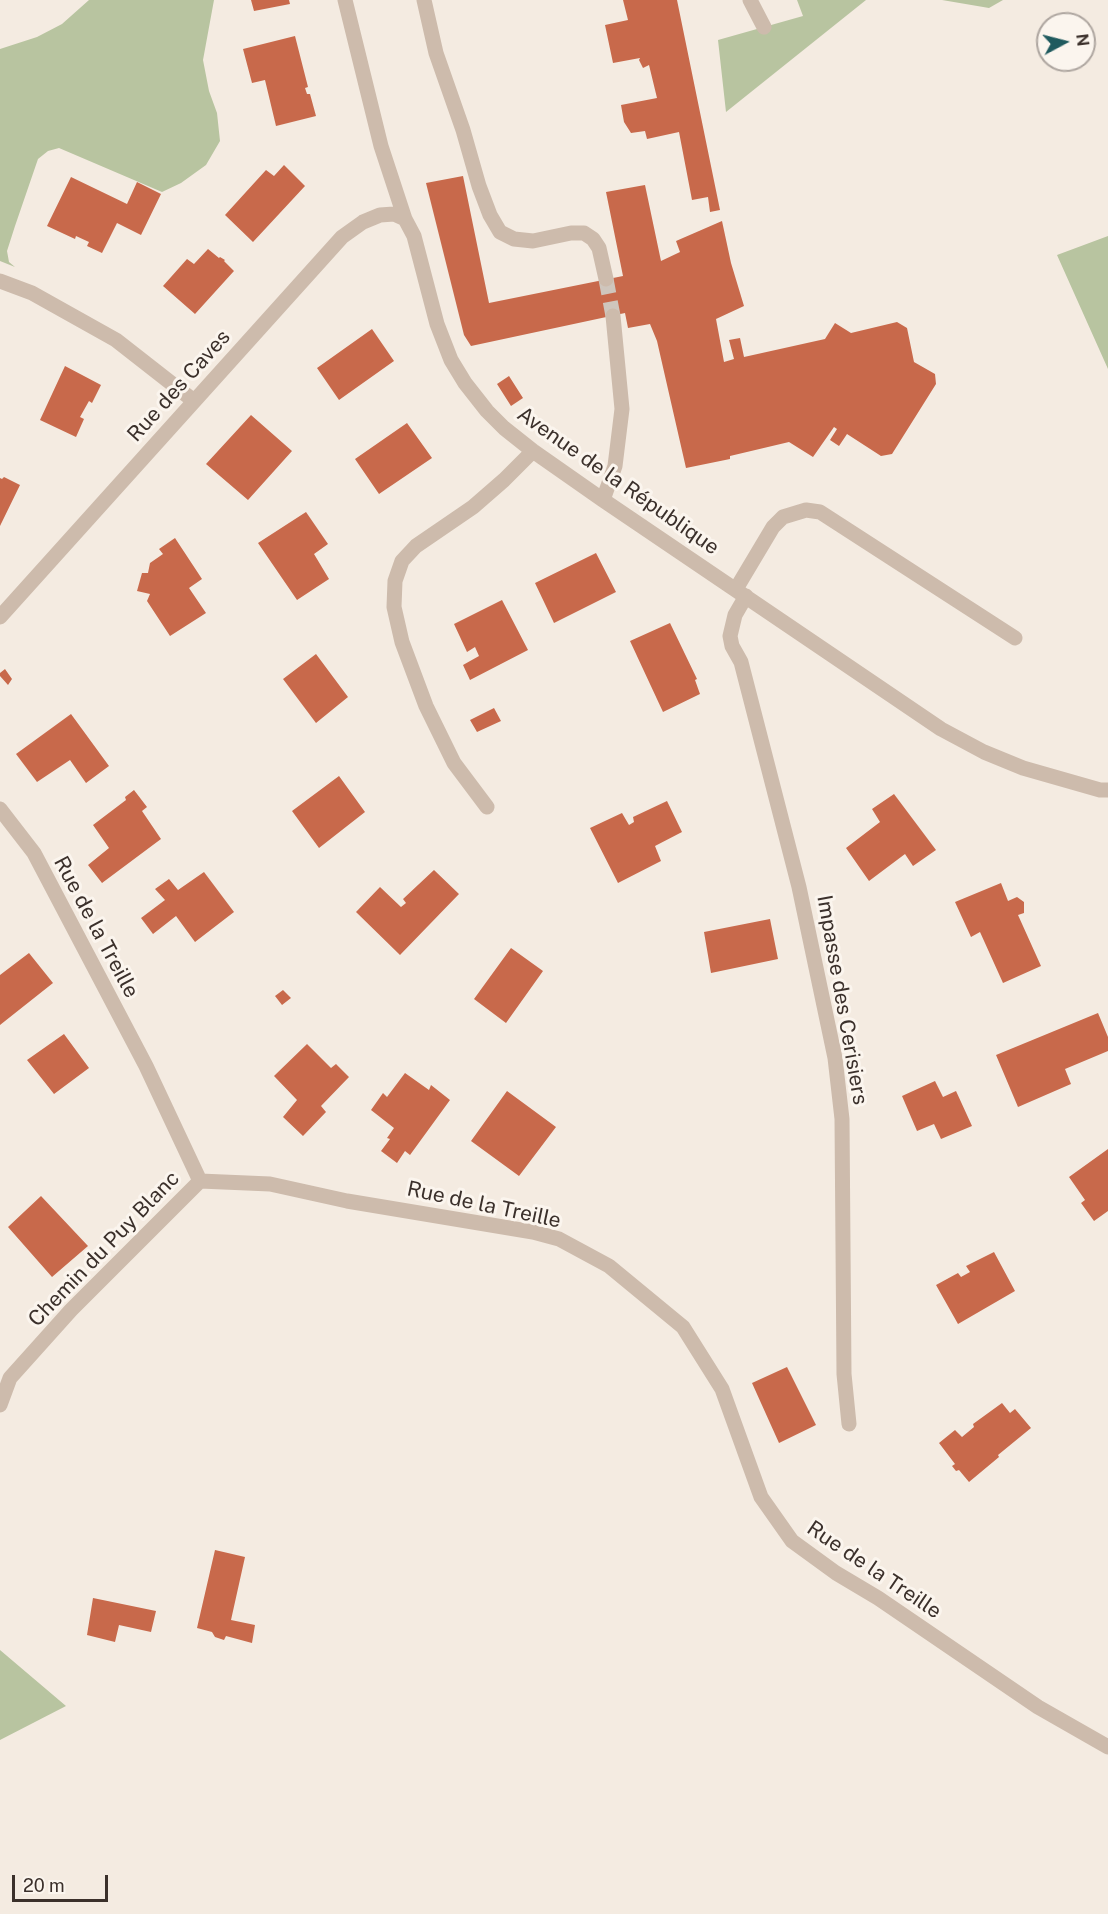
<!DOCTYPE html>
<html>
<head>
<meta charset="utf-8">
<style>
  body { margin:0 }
  #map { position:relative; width:1108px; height:1914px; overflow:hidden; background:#f4ebe1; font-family:"Public Sans",sans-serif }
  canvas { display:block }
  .north { position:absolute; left:1036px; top:12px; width:60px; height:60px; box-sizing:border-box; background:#fbf5ee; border:2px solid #aea6a0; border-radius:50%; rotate:83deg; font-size:16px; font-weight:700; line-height:24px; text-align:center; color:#3b302b }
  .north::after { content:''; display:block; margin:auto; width:21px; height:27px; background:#1f5a5e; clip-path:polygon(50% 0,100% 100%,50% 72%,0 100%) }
  .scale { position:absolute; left:12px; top:1875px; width:96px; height:27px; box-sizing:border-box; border:3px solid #3b302b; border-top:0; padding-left:8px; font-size:18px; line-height:21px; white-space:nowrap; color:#3b302b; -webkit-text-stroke:4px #fbf5ee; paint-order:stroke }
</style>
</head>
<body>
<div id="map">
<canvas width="1108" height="1914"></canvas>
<div class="north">N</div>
<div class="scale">20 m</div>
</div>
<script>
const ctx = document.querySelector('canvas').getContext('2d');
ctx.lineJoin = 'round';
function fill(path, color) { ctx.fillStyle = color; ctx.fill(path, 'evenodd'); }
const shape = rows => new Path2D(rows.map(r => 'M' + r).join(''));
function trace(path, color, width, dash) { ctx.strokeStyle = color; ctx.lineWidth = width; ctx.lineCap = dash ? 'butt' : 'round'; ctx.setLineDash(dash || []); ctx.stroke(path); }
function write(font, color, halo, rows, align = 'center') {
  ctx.font = font + ' "Public Sans",sans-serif'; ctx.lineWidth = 6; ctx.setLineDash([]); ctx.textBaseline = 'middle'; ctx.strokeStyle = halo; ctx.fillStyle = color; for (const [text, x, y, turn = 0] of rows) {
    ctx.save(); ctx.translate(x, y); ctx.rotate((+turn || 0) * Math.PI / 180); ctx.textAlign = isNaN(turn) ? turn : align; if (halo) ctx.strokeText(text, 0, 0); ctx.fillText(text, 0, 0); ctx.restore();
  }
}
const green = shape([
  [89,0,214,0,203,60,209,91,217,113,220,141,206,165,181,183,162,192,59,148,48,151,38,159,15,226,7,251,9,262,15,267,0,261,0,49,37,37,62,24],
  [797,0,866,0,726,112,718,40,803,16],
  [942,0,1003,0,989,8],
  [1108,236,1108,369,1057,255],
  [0,1650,66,1706,0,1740]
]);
const building = shape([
  [251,0,289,0,290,4,254,11],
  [623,0,677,0,720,210,710,212,708,197,692,200,679,132,647,139,645,131,631,133,624,122,621,105,657,98,649,65,643,68,639,60,640,58,613,63,605,25,628,20],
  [295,36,308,87,305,88,307,94,310,94,316,116,276,126,265,80,252,83,243,49],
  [284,165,305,186,253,242,225,215,266,170,274,176],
  [463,176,489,303,623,276,606,192,645,185,661,261,680,252,676,241,722,221,731,263,744,306,716,319,724,362,734,359,729,340,740,338,744,357,825,339,835,323,851,333,897,322,907,328,914,362,935,374,936,384,892,454,881,456,847,434,839,446,830,440,837,429,834,427,813,457,789,442,730,456,730,459,686,468,657,341,650,324,628,328,625,313,471,346,464,335,426,183],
  [71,177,127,204,137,182,161,194,141,235,117,223,102,253,87,246,89,242,76,236,75,239,47,226],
  [208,249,219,258,220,257,225,260,224,261,234,271,195,314,163,286,187,259,194,264],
  [372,329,394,361,339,400,317,368],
  [65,366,101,385,92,403,89,401,80,417,84,419,76,437,40,420],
  [509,376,523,398,511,406,497,384],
  [251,415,292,451,248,500,206,464],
  [407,423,432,458,379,494,355,459],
  [4,477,20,485,0,526,0,478,2,479],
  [306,512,328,544,314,554,329,579,297,600,258,543],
  [175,538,202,579,189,588,206,613,170,636,147,601,150,594,137,591,142,573,148,573,150,563,163,554,159,549],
  [596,553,616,592,554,623,535,583],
  [502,600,528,650,470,680,463,665,479,656,475,647,467,652,454,624],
  [670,623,697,679,695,680,700,694,663,712,630,641],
  [316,654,348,697,316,723,283,679],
  [5,669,12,679,8,685,0,676,0,673],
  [494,708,501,721,477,732,470,720],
  [71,714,109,766,86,783,70,760,37,782,16,754],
  [339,776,365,812,319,848,292,811],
  [134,790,147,807,142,811,161,839,102,883,88,865,109,848,93,825,126,800,125,797],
  [894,794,936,850,913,866,905,854,869,881,846,848,880,822,872,809],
  [667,801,682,832,655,846,661,861,618,883,590,828,622,813,629,825,634,822,633,817],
  [434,870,459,894,400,955,356,912,380,887,401,907,406,903,403,899],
  [204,872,234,912,195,942,176,916,153,934,141,918,165,900,155,889,169,879,178,890],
  [1001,883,1008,901,1017,897,1024,902,1024,913,1018,915,1041,966,1003,983,980,932,971,937,955,902],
  [770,919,778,959,711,973,704,932],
  [511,948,543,971,506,1023,474,999],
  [29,953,53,983,0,1025,0,975],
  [283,990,291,998,282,1005,275,996],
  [1098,1013,1108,1037,1108,1051,1065,1069,1071,1084,1018,1107,996,1055],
  [64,1034,89,1068,54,1094,27,1060],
  [307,1044,331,1068,336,1064,349,1077,321,1106,326,1112,303,1136,283,1117,297,1100,274,1076],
  [405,1073,429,1090,431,1085,450,1100,410,1155,405,1151,397,1163,381,1151,390,1139,387,1138,394,1128,371,1110,383,1093,387,1097],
  [935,1081,943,1097,956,1091,972,1126,941,1139,934,1124,917,1131,902,1096],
  [507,1091,556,1127,519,1176,471,1141],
  [1108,1149,1108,1211,1094,1221,1081,1203,1085,1200,1069,1177],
  [41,1196,88,1246,52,1277,8,1227],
  [994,1252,1015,1291,958,1324,936,1285,958,1273,961,1277,970,1272,966,1266],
  [787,1367,816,1425,779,1443,752,1383],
  [1002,1403,1010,1413,1015,1409,1031,1428,998,1455,999,1457,969,1482,959,1470,956,1471,952,1466,955,1464,939,1443,955,1430,962,1437,974,1427,973,1424],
  [215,1550,245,1557,231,1620,255,1625,252,1643,226,1636,224,1640,215,1637,212,1632,197,1628],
  [93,1598,156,1611,151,1632,119,1625,115,1642,87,1635]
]);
const minorTunnel = shape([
  [606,279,613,316]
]);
const minor = shape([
  [345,0,381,146,405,219,414,236,437,324,451,360,465,383,487,411,504,428,533,451,603,500,941,729,984,752,1023,768,1100,790,1108,790],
  [424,0,436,53,463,130,479,186,490,215,500,232,514,239,533,241,571,233,584,233,593,239,599,248,606,279],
  [750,0,764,27],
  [0,281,32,293,116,340,194,401],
  [603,500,615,466,622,409,613,316],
  [736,589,773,527,783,517,806,510,820,512,1015,638],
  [746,596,735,615,730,636,732,646,741,662,799,887,835,1058,842,1119,844,1374,849,1424],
  [0,617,342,237,363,222,380,215,394,214,405,219],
  [487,807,454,763,426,706,402,642,394,607,395,581,402,561,416,546,473,507,504,480,533,451],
  [0,809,34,853,146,1066,200,1181,270,1184,347,1201,533,1232,559,1239,609,1266,683,1327,722,1389,761,1497,792,1541,836,1573,878,1598,1038,1707,1108,1747],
  [0,1405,10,1378,71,1310,200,1181]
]);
const streetNames = [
  ["Rue des Caves",179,386,-48],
  ["Avenue de la République",618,481,35],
  ["Rue de la Treille",96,927,62],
  ["Impasse des Cerisiers",842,1000,80],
  ["Rue de la Treille",484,1205,12],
  ["Chemin du Puy Blanc",104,1249,-46],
  ["Rue de la Treille",874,1570,34]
];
fill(green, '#b8c4a0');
fill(building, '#c8694b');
trace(minorTunnel, '#cfc6bd', 15, [15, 8]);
trace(minor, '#cdbbac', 15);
write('21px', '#3b302b', '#fbf5ee', streetNames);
</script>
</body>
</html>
